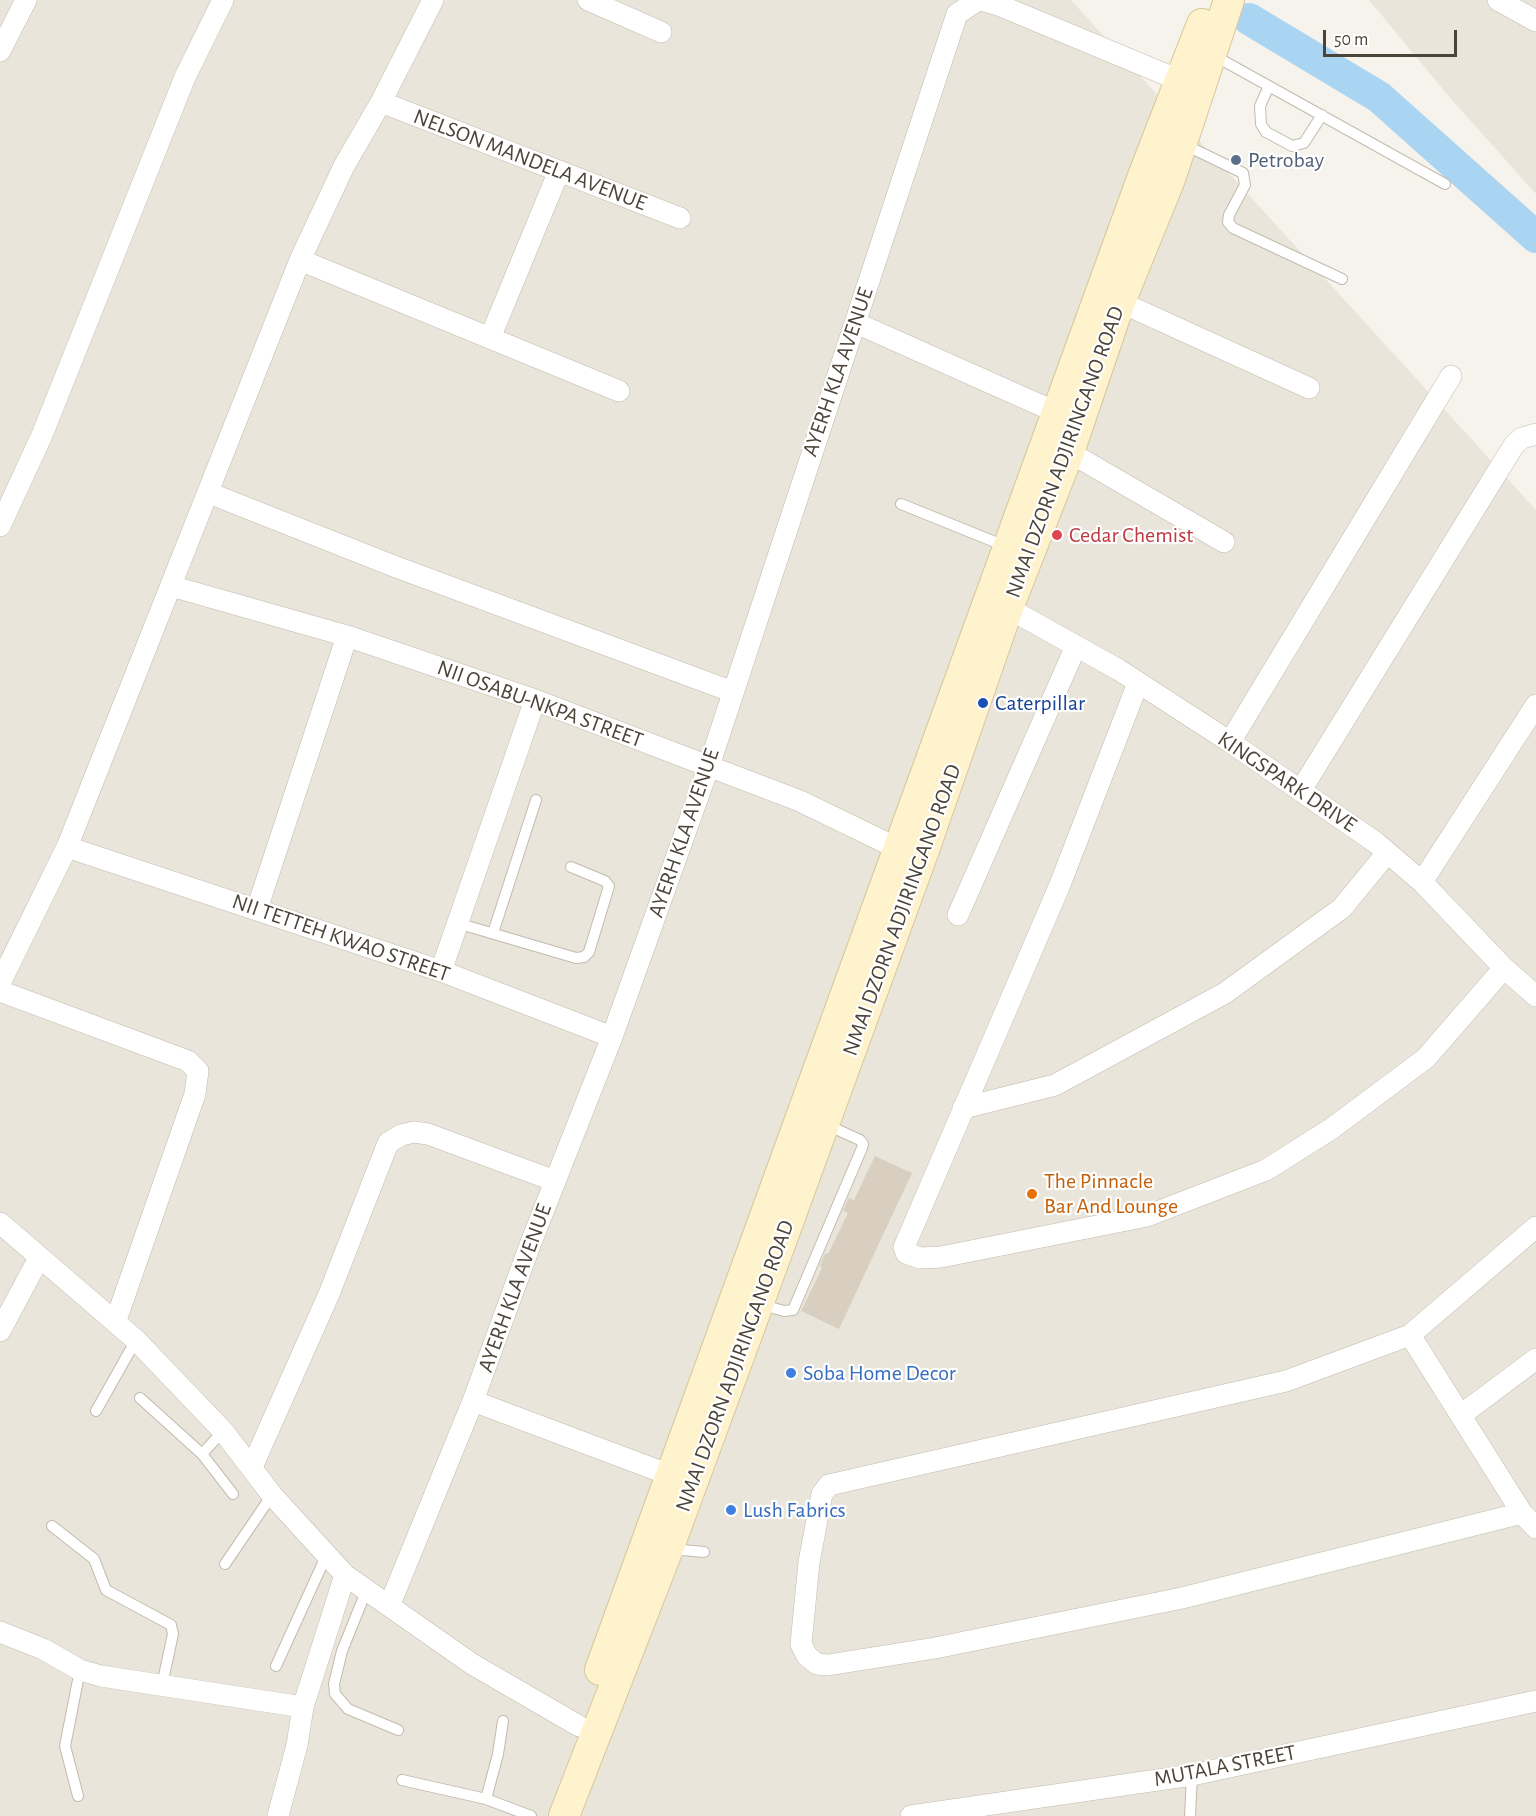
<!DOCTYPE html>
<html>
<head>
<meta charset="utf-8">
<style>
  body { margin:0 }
  #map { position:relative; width:1536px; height:1816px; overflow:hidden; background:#f6f3ec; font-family:"Alegreya Sans",sans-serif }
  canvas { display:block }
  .scale { position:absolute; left:1323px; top:30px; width:134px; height:27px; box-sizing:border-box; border:3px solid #4b4439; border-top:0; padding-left:8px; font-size:18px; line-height:21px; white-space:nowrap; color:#4b4439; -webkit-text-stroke:4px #fff; paint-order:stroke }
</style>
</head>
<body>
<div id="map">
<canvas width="1536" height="1816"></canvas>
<div class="scale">50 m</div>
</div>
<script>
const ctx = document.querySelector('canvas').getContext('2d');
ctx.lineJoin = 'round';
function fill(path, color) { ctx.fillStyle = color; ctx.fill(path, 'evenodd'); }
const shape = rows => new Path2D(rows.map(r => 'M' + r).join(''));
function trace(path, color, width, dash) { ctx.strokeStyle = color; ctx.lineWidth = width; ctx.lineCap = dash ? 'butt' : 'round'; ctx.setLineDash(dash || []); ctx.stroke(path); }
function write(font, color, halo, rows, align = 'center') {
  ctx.font = font + ' "Alegreya Sans",sans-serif'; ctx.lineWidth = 4.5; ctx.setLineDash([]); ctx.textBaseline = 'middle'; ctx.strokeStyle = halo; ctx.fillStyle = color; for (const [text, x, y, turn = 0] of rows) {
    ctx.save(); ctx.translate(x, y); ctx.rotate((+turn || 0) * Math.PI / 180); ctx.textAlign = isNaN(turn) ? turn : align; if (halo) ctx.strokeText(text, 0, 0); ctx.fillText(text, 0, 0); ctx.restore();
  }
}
const residential = shape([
  [0,0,1071,0,1536,510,1536,1816,0,1816],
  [1369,0,1536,0,1536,194,1446,93]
]);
const river = shape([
  [1249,19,1379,97,1536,237]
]);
const building = shape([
  [875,1156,912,1173,839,1329,801,1311,822,1268,820,1266,825,1253,828,1254,848,1213,843,1211,849,1198,854,1200]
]);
const service = shape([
  [1213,55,1445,184],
  [1269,86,1260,106,1261,124,1266,132,1292,146,1304,143,1322,115],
  [1183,144,1243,173,1245,185,1229,215,1228,222,1233,228,1342,279],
  [901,504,1005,546],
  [457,923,576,958,584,957,589,952,609,886,605,881,571,867],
  [493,933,536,800],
  [759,1304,784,1311,793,1310,862,1148,863,1144,860,1140,827,1125],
  [140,1398,202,1454,233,1494],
  [96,1411,136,1340],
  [202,1454,223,1431],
  [52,1526,94,1559,106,1590,171,1625,173,1634,162,1685],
  [671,1549,704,1552],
  [225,1564,272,1495],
  [367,1589,342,1651,334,1684,335,1694,348,1709,398,1730],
  [276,1666,327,1554],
  [402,1780,486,1799,531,1816],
  [78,1796,65,1746,80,1670],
  [486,1799,498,1754,503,1721],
  [1190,1816,1192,1775]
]);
const minor = shape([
  [588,0,661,32],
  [981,0,1001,6,1179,80],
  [1498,0,1536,21],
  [0,51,26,0],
  [381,102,680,218],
  [300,260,619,391],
  [1120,302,1309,388],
  [856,323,1058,413],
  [490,338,559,171],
  [1069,452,1224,542],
  [209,493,391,565,733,692],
  [0,526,42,435,185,77,223,0],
  [171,586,347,636,535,700,800,801,899,849],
  [1008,608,1119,670,1230,742,1375,842,1422,882,1504,968,1536,996],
  [1138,683,1059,887,908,1238,904,1247,906,1253,920,1258,941,1257,1147,1216,1266,1170,1331,1129,1426,1058,1504,968],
  [1230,742,1451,376],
  [1301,790,1514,445,1522,438,1536,434],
  [67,847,441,971,612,1037],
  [1422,882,1536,705],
  [257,909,347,636],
  [958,915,1076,646],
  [441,971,535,700],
  [0,983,67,847,300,260,344,166,381,102,433,0],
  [0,991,188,1061,198,1071,195,1094,116,1320],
  [963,1108,1055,1085,1225,993,1342,908,1387,853],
  [0,1223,136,1340,223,1431,272,1495,345,1575,472,1664,579,1726],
  [0,1331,39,1258],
  [1410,1335,1522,1513,1536,1528],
  [473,1401,670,1475],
  [1461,1415,1536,1359],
  [252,1467,329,1294,388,1143,401,1135,414,1132,428,1134,555,1181],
  [1522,1513,1182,1598,935,1648,828,1665,817,1664,807,1656,801,1644,809,1562,822,1494,829,1485,1286,1381,1410,1335,1536,1227],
  [390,1604,473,1401,530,1245,612,1037,709,766,957,14,978,0],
  [0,1632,43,1649,80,1670,101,1676,303,1707],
  [278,1816,297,1745,303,1707,345,1575],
  [911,1816,1192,1775,1536,1701]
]);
const secondary = shape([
  [600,1670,1143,176,1202,24],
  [564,1816,668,1549,748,1332,924,850,1008,608,1069,452,1120,302,1170,179,1229,0]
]);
const markers = [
  [1236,160,6,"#5c6f8a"],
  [1057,535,6,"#e0444e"],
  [983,703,6,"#1a4fb4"],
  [1032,1194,6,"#e8710a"],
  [791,1373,6,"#3f7fe0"],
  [731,1510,6,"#3f7fe0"]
];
const streetNames = [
  ["NELSON MANDELA AVENUE",530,160,21],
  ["AYERH KLA AVENUE",838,372,-71],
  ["NMAI DZORN ADJIRINGANO ROAD",1065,452,-70],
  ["NII OSABU-NKPA STREET",540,704,20],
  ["KINGSPARK DRIVE",1287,782,34],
  ["AYERH KLA AVENUE",684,833,-71],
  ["NMAI DZORN ADJIRINGANO ROAD",902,910,-70],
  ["NII TETTEH KWAO STREET",341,938,19],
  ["AYERH KLA AVENUE",515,1288,-70],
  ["NMAI DZORN ADJIRINGANO ROAD",735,1366,-70],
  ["MUTALA STREET",1225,1766,-11]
];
const serviceNames = [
  ["Petrobay",1248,160]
];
const healthNames = [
  ["Cedar Chemist",1069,535]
];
const transitNames = [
  ["Caterpillar",995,703]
];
const foodNames = [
  ["The Pinnacle",1044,1181],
  ["Bar And Lounge",1044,1206]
];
const shopNames = [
  ["Soba Home Decor",803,1373],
  ["Lush Fabrics",743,1510]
];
fill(residential, '#eae5da');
trace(river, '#a9d4f2', 32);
fill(building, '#d8cfc1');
trace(service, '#c2bbae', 12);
trace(minor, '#c2bbae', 22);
trace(secondary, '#d6c79b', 32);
trace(service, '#fff', 10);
trace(minor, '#fff', 21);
trace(secondary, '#fff3cd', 30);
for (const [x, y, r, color] of markers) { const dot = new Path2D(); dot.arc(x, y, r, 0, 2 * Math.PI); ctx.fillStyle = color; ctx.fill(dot); trace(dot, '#fff', 2); }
write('22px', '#4b4439', '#fff', streetNames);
write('22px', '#4e5e75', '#fff', serviceNames, 'left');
write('22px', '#be3a42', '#fff', healthNames, 'left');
write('22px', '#164399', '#fff', transitNames, 'left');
write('22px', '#c56008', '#fff', foodNames, 'left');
write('22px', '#366cbe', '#fff', shopNames, 'left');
</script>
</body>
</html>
